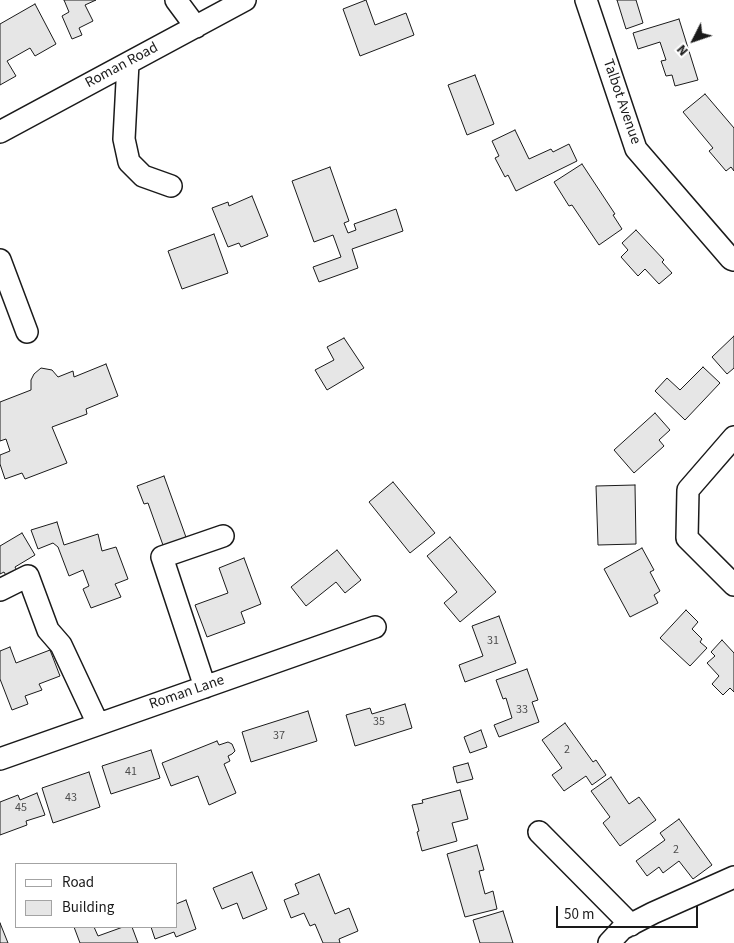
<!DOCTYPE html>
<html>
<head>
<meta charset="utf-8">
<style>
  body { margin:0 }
  #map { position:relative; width:734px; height:943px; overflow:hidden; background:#fff; font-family:"Source Sans 3",sans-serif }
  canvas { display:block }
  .legend { position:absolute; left:15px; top:863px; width:162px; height:65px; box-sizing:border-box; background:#fff; border:1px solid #a3a3a3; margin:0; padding:6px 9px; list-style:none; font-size:15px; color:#1a1a1a }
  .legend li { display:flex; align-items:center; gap:10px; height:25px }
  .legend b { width:25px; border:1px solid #a3a3a3 }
  .north { position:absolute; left:669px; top:15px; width:50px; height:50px; -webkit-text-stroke:4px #fff; paint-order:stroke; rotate:229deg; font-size:14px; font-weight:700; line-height:20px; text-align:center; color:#1a1a1a }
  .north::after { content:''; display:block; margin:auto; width:18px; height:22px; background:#1a1a1a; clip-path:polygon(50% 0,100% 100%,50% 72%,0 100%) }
  .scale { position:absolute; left:556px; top:906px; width:142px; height:22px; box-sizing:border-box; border:2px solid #1a1a1a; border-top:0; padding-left:6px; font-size:15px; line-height:18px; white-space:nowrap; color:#1a1a1a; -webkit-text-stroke:4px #fff; paint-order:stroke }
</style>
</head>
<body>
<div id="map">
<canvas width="734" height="943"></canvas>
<ul class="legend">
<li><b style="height:6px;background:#fff"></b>Road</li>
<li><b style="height:14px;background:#e6e6e6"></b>Building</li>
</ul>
<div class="north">N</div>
<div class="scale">50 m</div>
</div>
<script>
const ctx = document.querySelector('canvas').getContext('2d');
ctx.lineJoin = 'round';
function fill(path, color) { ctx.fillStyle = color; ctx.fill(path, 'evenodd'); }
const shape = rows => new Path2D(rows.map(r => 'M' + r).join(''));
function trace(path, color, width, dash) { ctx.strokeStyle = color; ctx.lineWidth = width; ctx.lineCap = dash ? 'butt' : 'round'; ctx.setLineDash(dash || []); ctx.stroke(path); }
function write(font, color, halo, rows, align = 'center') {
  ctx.font = font + ' "Source Sans 3",sans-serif'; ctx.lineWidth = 4; ctx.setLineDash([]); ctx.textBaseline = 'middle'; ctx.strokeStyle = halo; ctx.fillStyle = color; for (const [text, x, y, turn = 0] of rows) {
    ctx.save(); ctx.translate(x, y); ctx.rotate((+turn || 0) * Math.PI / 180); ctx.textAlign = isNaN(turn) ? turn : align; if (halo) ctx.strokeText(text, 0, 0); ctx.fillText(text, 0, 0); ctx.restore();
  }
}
const building = shape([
  [64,0,96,0,85,5,93,21,79,28,82,35,72,39,62,16,69,12,64,0],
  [366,0,375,25,406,13,414,35,360,56,343,9,366,0],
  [617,0,636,0,643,23,626,29,617,0],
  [35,4,56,44,35,56,30,48,7,61,16,76,0,85,0,24,35,4],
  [679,19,698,80,675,86,672,75,666,76,661,61,666,60,660,42,638,49,633,33,679,19],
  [475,75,494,124,467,135,448,85,475,75],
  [705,94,734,128,734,171,731,167,726,171,709,151,713,148,683,112,705,94],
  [515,130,529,159,551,149,553,152,569,144,577,161,516,191,508,175,505,177,495,158,499,156,492,141,515,130],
  [582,164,615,214,613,215,622,229,599,245,572,205,569,206,554,182,582,164],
  [330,167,349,221,344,223,348,233,356,230,354,224,396,209,403,231,352,249,358,268,319,282,313,267,341,257,333,235,314,242,292,181,330,167],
  [252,196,268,236,241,247,239,243,228,247,212,208,228,202,229,206,252,196],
  [636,230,664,260,662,262,672,273,659,284,645,269,638,276,621,257,628,250,622,243,636,230],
  [214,234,228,273,182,289,168,251,214,234],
  [734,336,734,368,727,374,712,357,734,336],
  [344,338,364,368,327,390,315,370,334,360,327,347,344,338],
  [106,364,118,396,86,409,87,414,52,427,67,463,25,479,22,473,5,479,0,464,0,455,10,451,6,439,0,441,0,402,31,390,31,380,34,374,41,368,52,370,58,377,73,371,74,377,106,364],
  [703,367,720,383,685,420,655,391,667,378,680,390,703,367],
  [655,413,670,430,659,440,664,446,634,473,614,450,655,413],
  [164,476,187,540,164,548,148,503,144,504,137,486,164,476],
  [393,482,435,533,410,553,369,502,393,482],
  [635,485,636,544,598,545,596,486,635,485],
  [57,522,64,545,98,534,102,551,116,547,128,579,115,584,121,597,91,608,83,589,89,586,83,570,69,576,58,547,53,543,38,549,31,530,57,522],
  [22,533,35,555,15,567,17,571,7,577,4,572,0,574,0,546,22,533],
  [450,537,496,592,460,622,444,603,457,592,427,556,450,537],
  [642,548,654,570,650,572,660,591,654,595,658,603,630,617,604,569,642,548],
  [337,550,361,580,345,593,336,582,306,606,291,587,337,550],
  [244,558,261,604,241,612,245,623,207,637,195,605,228,593,219,568,244,558],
  [686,610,698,622,692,629,702,639,700,642,707,648,690,666,660,638,686,610],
  [499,616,516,663,465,682,459,665,483,656,472,626,499,616],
  [722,640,734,653,734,692,730,688,723,695,712,684,719,676,707,663,715,656,711,652,722,640],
  [10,647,16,663,50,650,60,676,39,684,42,690,25,696,28,704,12,710,0,679,0,651,10,647],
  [527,669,538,700,532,702,539,722,499,737,494,725,512,718,506,698,503,699,496,680,527,669],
  [405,704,412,728,355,746,346,715,370,708,372,714,405,704],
  [308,711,317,741,251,762,242,732,308,711],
  [565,723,593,762,596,760,606,775,592,785,586,776,564,791,552,775,562,768,542,740,565,723],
  [481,730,487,747,470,753,464,737,481,730],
  [217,741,219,745,228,742,232,744,235,751,232,754,228,756,230,761,224,764,236,793,209,805,198,776,171,786,162,763,217,741],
  [151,750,160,778,111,794,102,766,151,750],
  [468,763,473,779,457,783,453,767,468,763],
  [89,772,100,807,53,823,42,788,89,772],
  [611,777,629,804,639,797,656,820,620,846,603,823,610,817,591,791,611,777],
  [460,790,468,819,452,823,457,841,422,851,417,832,419,831,412,805,423,803,422,800,460,790],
  [37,793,45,815,26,821,27,825,0,835,0,802,18,795,20,800,37,793],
  [679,819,712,865,693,879,679,861,663,873,659,867,647,876,636,861,665,840,660,833,679,819],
  [477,845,484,870,479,871,485,894,493,891,497,909,465,917,447,854,477,845],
  [252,872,267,909,243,919,237,903,222,909,213,888,252,872],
  [319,874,335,914,349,908,358,931,339,939,340,943,323,943,315,924,310,926,304,913,291,918,284,900,299,894,295,884,319,874],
  [186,900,196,929,176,937,174,932,155,939,151,927,176,927,176,904,186,900],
  [503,911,513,943,480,943,473,920,503,911],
  [0,923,8,943,0,943,0,923],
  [74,927,94,927,98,936,123,927,132,927,138,943,80,943,74,927]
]);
const minor = shape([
  [176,0,196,27],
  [586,0,636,149,731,259,734,260],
  [128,63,124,139,129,162,143,176,171,186],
  [0,132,245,0],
  [0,260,27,332],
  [734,437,688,490,687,538,734,585],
  [0,590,28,576,48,630,61,645,98,724],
  [205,687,162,557,223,536],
  [0,759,375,627],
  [539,832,631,925],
  [609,943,622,929,653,913,734,877]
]);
const numberNames = [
  ["31",493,641],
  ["33",522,710],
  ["35",379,722],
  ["37",279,736],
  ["2",567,750],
  ["41",131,772],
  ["43",71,798],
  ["45",21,808],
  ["2",676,850]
];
const streetNames = [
  ["Roman Road",122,66,-28],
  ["Talbot Avenue",621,102,71],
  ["Roman Lane",187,693,-19]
];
fill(building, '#e6e6e6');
trace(building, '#1a1a1a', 1);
trace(minor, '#1a1a1a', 24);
trace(minor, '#fff', 21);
write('12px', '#4d4d4d', null, numberNames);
write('15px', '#1a1a1a', '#fff', streetNames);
</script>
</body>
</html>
